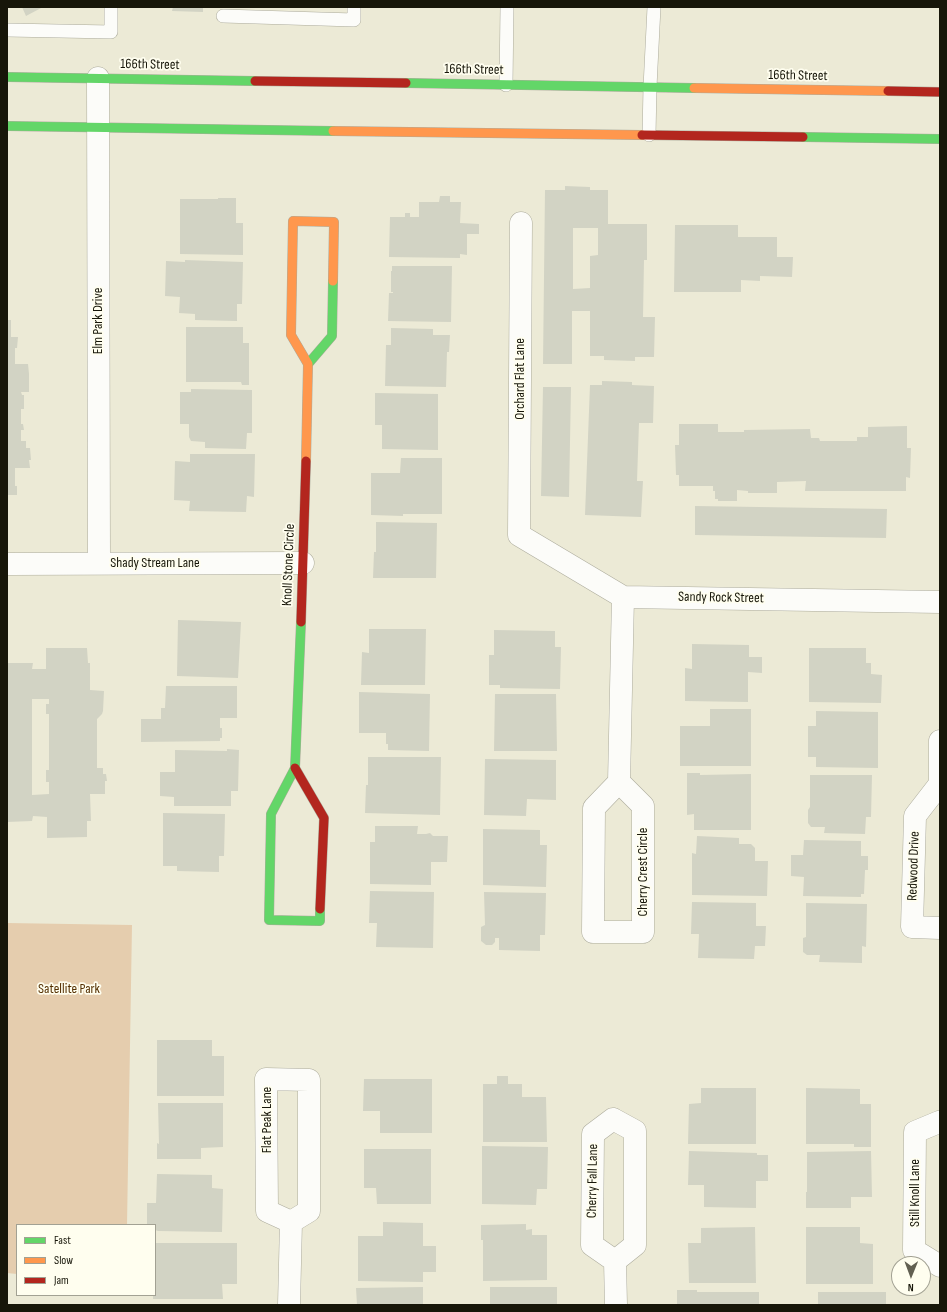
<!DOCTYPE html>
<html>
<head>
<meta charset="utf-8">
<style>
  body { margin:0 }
  #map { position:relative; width:947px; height:1312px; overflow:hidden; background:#ecead6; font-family:"Sofia Sans Condensed",sans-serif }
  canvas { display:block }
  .frame { position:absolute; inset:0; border:8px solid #171609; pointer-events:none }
  .legend { position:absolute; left:16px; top:1224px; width:140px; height:72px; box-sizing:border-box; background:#fffeef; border:1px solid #a2a193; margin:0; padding:5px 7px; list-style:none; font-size:12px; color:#171609 }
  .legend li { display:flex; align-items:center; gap:8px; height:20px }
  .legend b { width:20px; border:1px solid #a2a193 }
  .north { position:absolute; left:891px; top:1256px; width:40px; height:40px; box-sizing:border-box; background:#fffeef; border:1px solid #a2a193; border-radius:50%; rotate:181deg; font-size:11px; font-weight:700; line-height:16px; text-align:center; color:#171609 }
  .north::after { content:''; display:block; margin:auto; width:14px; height:18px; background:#626051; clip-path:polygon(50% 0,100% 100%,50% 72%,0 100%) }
</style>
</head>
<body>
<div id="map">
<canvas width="947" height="1312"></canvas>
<div class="frame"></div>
<ul class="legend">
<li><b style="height:5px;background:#63d668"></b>Fast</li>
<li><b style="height:5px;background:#ff974d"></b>Slow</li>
<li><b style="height:5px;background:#b3261e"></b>Jam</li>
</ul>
<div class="north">N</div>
</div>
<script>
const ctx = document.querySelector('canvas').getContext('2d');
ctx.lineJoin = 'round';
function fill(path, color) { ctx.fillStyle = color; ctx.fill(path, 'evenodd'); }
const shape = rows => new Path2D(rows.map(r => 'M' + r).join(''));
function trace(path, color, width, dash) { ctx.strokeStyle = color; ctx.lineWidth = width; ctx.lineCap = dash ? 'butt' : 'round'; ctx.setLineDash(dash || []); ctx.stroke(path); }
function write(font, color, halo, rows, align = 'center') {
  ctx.font = font + ' "Sofia Sans Condensed",sans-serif'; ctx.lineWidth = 3.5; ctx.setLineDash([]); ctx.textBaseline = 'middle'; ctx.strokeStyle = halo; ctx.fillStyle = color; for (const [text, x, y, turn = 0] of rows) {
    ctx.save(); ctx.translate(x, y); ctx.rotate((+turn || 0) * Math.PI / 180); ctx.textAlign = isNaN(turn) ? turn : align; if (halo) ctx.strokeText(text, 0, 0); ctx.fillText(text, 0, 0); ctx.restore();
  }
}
const green = shape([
  [7,923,132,925,127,1225,17,1225,17,1274,7,1273]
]);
const building = shape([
  [22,7,43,7,26,16],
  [173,7,203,7,203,12,172,11],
  [565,186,590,187,590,190,608,190,608,224,647,224,647,260,644,260,643,317,655,317,654,357,635,357,635,361,604,360,604,356,590,356,590,311,572,311,572,364,543,364,545,190,565,190],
  [573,228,598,228,598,255,590,256,590,288,573,289],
  [440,196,450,196,450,202,461,202,460,223,479,224,479,234,467,234,467,255,460,254,460,258,389,257,390,217,405,217,405,213,410,213,410,217,419,217,419,202,439,202],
  [218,198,236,198,236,223,243,223,243,255,180,254,180,199,218,199],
  [675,225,738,225,738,237,777,237,777,257,793,257,792,277,760,276,760,281,741,280,741,292,674,292],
  [185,260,243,262,242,304,237,304,237,321,195,320,195,314,179,313,180,297,165,296,166,261,185,262],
  [392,266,452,266,451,322,388,321,389,293,393,293,393,292,391,292,391,271,392,271],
  [7,320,11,320,11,337,18,337,17,348,15,348,15,364,28,364,29,374,29,392,21,392,22,395,24,395,24,409,21,409,21,424,23,424,24,430,21,430,21,441,26,441,26,448,30,448,31,460,29,460,30,468,15,468,15,486,17,486,17,495,7,495],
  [186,327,243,327,243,343,249,343,249,385,242,385,241,382,186,382],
  [391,328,433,329,433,335,450,335,449,352,447,352,446,387,385,386,386,345,391,345],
  [602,381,632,382,632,385,654,386,653,423,639,423,637,481,643,481,641,517,585,515,590,385,602,385],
  [543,387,571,387,569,497,541,496],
  [191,389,252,390,252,433,247,433,246,449,205,448,205,442,191,441,189,437,189,424,180,424,180,392,191,392],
  [375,393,438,394,438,450,382,449,382,425,375,425],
  [679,424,718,424,718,432,744,432,744,430,810,429,811,438,819,438,820,441,857,441,857,437,868,437,868,427,907,426,907,448,911,448,910,478,906,477,906,491,805,491,806,481,777,482,777,493,748,493,748,491,737,490,737,501,718,501,718,499,715,499,715,491,713,491,713,486,679,486,679,475,676,475,675,445,679,445],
  [190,454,255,454,254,497,247,496,246,512,189,511,190,501,174,500,175,461,190,462],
  [401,458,442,458,442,514,403,514,403,516,371,515,371,473,400,473],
  [695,506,887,509,886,538,695,535],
  [376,522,437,523,436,578,373,578,374,552,376,552],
  [178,620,241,622,238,678,177,676],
  [369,629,426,629,425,685,361,685,362,652,369,653],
  [494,630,555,631,555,647,561,647,560,689,500,688,500,685,489,685,489,655,494,655],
  [692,644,749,645,749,657,762,657,762,673,748,672,748,702,685,701,685,668,692,669],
  [46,648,87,648,88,663,90,663,90,690,104,691,103,711,102,714,97,719,97,768,103,768,103,774,106,774,107,781,105,781,105,794,90,794,91,821,87,821,87,837,47,838,47,817,33,816,32,821,7,822,7,663,33,663,32,669,46,669],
  [32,699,49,699,49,704,46,704,46,714,49,714,49,770,46,770,46,782,49,782,49,794,32,795],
  [809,648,866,648,866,663,871,663,871,674,882,675,881,703,809,702],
  [166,686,237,686,237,718,220,718,220,728,222,728,222,738,220,738,220,741,141,742,141,719,161,719,161,708,165,708],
  [359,692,430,694,429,751,388,750,388,744,386,744,386,733,359,733],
  [495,694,556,694,557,751,494,751],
  [710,709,751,709,751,766,680,766,680,726,710,726],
  [816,711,878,712,878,768,816,767,816,757,808,757,808,726,816,726],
  [227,749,239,750,238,791,231,791,231,806,174,806,174,797,160,796,160,772,175,772,175,750,227,751],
  [368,757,441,757,440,815,365,813,366,785,368,785],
  [485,759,556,760,556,800,527,799,526,816,484,815],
  [687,773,700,773,700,775,751,774,751,830,694,830,694,814,687,815],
  [810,775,872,775,871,817,866,817,865,834,824,833,825,827,811,827,808,823,808,810,810,807],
  [163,813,225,814,224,856,219,856,219,872,177,871,177,866,163,866],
  [375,826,418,826,417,834,426,834,430,833,433,836,448,836,447,862,431,862,431,885,370,884,370,842,375,842],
  [483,829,540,830,540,845,547,845,546,887,483,885],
  [697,836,739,838,739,844,751,844,755,848,755,861,768,861,767,896,692,895,692,853,696,854],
  [804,840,861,841,861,856,868,856,868,870,865,870,864,894,861,894,861,897,803,896,804,877,791,876,791,855,803,855],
  [370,891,434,892,433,948,376,947,377,923,369,923],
  [484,892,546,893,545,935,540,935,540,951,499,950,499,938,495,938,495,942,492,945,486,945,481,941,481,927,485,925],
  [692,902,756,903,756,926,766,926,765,946,755,946,754,959,698,958,699,934,691,934],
  [806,903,867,904,866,947,862,946,862,963,819,962,820,955,807,955,803,952,803,938,806,937],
  [157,1040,212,1040,212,1056,224,1056,224,1096,157,1096],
  [497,1076,508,1076,508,1084,522,1084,522,1097,546,1097,547,1142,483,1142,483,1084,497,1084],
  [364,1079,432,1079,432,1133,380,1133,380,1111,363,1111],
  [701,1088,756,1088,756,1144,688,1144,689,1104,701,1103],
  [806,1088,860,1089,860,1104,871,1104,871,1147,854,1147,854,1144,806,1144],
  [158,1103,223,1103,223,1147,201,1148,201,1159,157,1159,157,1143,159,1144],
  [482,1146,548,1147,547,1189,537,1189,536,1205,482,1204],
  [364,1149,431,1149,431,1204,377,1204,376,1188,364,1188],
  [689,1151,757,1153,757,1155,768,1155,768,1181,756,1181,756,1208,704,1207,704,1185,688,1185],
  [871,1151,872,1197,851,1197,851,1208,806,1208,806,1192,807,1192,807,1152],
  [157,1174,212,1175,212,1188,223,1189,222,1232,158,1231,155,1230,155,1225,147,1225,147,1203,156,1203],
  [383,1222,423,1223,423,1246,436,1246,436,1272,423,1272,423,1282,358,1281,358,1236,383,1236],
  [526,1224,526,1230,532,1229,532,1235,547,1235,547,1280,483,1281,483,1240,481,1240,481,1225],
  [755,1227,756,1283,689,1283,688,1243,701,1243,701,1228],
  [806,1227,860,1227,860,1243,873,1244,873,1284,806,1284],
  [155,1243,237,1243,237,1284,222,1284,223,1299,153,1299,153,1295,155,1295],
  [423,1287,423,1305,357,1305,356,1288],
  [490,1287,557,1287,557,1305,490,1305],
  [677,1290,697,1290,697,1292,759,1292,759,1305,677,1305],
  [818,1292,886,1292,886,1305,818,1305]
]);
const lane = shape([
  [223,16,354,20,354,7],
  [7,30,111,32,111,7],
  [506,85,507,7],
  [649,135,650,87,654,7]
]);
const street = shape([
  [98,78,99,563],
  [521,223,519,535,623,597,940,602],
  [7,564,303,563],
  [940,741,940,786],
  [619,782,643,806,643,932,593,932,594,808,619,782,623,597],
  [939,785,915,816,912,927,940,928],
  [266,1079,309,1080,309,1211,291,1222,267,1211,266,1079],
  [613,1119,635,1131,635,1245,615,1261,592,1245,593,1134,613,1119],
  [940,1123,939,1122,915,1132,914,1250,940,1266],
  [615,1261,616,1305],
  [289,1305,291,1222]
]);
const fast = shape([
  [7,77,255,81],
  [406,83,694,88],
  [7,126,333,131],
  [803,137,940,139],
  [308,364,332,336,333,281],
  [301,622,295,768,271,814,269,920,320,921,320,909]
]);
const slow = shape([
  [694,88,888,91],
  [333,131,642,135],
  [306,461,308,364,291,335,293,221,334,222,333,281]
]);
const jam = shape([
  [255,81,406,83],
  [888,91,940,92],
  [642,135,803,137],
  [301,622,306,461],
  [295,768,324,818,320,909]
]);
const streetNames = [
  ["166th Street",150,65,1],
  ["166th Street",474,70,1],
  ["166th Street",798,76,1],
  ["Elm Park Drive",98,321,-90],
  ["Orchard Flat Lane",520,379,-90],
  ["Shady Stream Lane",155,563],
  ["Knoll Stone Circle",289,565,-88],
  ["Sandy Rock Street",721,598,1],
  ["Redwood Drive",914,866,-88],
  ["Cherry Crest Circle",643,872,-90],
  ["Flat Peak Lane",267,1120,-90],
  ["Cherry Fall Lane",593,1181,-89],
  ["Still Knoll Lane",915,1193,-90]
];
const parkNames = [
  ["Satellite Park",69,989]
];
fill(green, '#e5cdae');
fill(building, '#d2d3c4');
trace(lane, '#acab9c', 14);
trace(street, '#acab9c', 23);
trace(fast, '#acab9c', 10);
trace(slow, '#acab9c', 10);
trace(jam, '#acab9c', 10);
trace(lane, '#fcfcf9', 13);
trace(street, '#fcfcf9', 22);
trace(fast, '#63d668', 9);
trace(slow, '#ff974d', 9);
trace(jam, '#b3261e', 9);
write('14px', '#171609', '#fffeef', streetNames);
write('14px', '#542f00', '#fffeef', parkNames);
</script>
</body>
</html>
